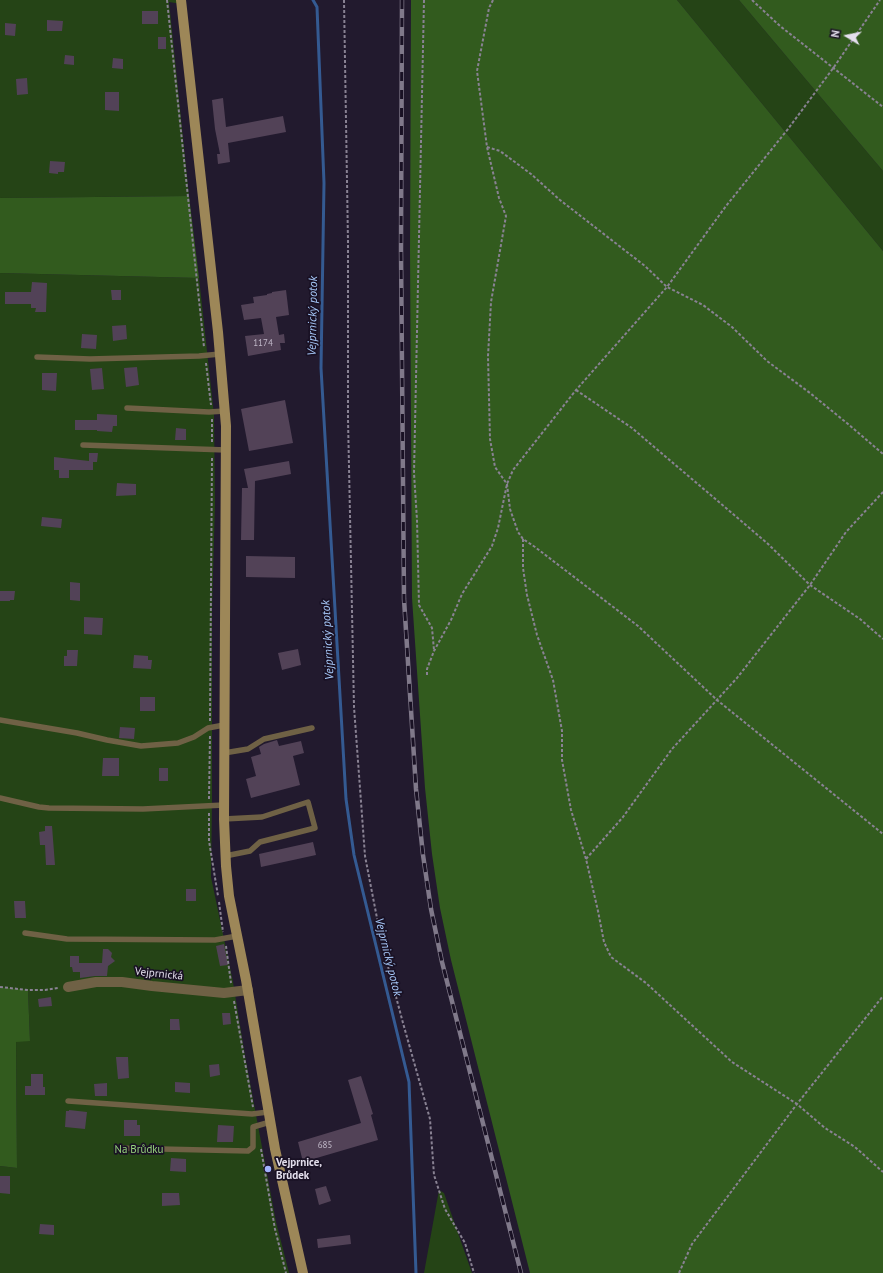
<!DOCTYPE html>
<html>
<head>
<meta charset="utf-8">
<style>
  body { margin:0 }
  #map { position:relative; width:883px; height:1273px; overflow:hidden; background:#221a2e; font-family:"PT Sans",sans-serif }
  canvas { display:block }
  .north { position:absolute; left:827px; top:16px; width:40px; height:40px; -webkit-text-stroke:3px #191124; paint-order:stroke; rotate:280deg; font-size:11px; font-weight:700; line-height:16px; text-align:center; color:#e4dfed }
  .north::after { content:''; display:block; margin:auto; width:14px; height:18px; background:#e4dfed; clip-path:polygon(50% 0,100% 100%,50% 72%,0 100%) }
</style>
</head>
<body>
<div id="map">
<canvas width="883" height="1273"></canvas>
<div class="north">N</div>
</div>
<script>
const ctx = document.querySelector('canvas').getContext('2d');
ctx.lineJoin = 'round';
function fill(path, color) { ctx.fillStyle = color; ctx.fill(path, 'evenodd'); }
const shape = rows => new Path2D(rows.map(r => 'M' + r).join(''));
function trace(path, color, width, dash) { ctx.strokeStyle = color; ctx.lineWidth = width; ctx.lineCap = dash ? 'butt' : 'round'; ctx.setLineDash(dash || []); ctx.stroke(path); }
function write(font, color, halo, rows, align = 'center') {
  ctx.font = font + ' "PT Sans",sans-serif'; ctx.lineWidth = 3.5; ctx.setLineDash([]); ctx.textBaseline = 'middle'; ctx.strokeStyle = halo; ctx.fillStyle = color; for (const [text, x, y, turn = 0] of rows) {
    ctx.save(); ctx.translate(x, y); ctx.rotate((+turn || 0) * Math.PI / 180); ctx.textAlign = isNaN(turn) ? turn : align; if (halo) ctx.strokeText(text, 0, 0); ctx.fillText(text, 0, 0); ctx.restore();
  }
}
const green = shape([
  [0,0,181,0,182,4,169,2,189,196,0,198],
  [677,0,739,0,883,171,883,251],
  [0,273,199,278,214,415,215,504,212,610,212,801,211,877,233,982,245,1056,276,1222,289,1273,0,1273,0,1166,17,1168,16,1041,30,1041,28,990,0,987],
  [439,1190,444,1193,472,1273,424,1273]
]);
const forest = shape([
  [411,0,677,0,883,251,883,1273,530,1273,451,960,440,908,432,854,425,788,412,598,410,250],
  [739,0,883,0,883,171],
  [189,196,199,278,0,273,0,198],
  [0,987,28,990,30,1041,16,1042,17,1168,0,1166]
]);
const stream = shape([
  [313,0,317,7,324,183,321,368,346,799,354,855,409,1082,416,1273]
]);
const building = shape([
  [142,11,158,11,158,24,142,24],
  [47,20,63,21,62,31,47,31],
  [5,23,16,24,15,36,5,35],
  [158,37,166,37,166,49,158,49],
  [65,55,74,56,74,65,64,64],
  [113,58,123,59,123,69,112,68],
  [27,78,28,94,17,95,16,79],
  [105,92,119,92,119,111,105,110],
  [223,98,226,127,283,116,286,132,228,143,230,162,218,164,217,154,220,154,215,129,212,100],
  [50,161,65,162,64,172,58,172,58,174,49,173],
  [32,282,47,283,46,312,35,312,36,308,31,308,31,304,5,304,5,292,31,292],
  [111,290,121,290,121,300,112,300],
  [286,290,289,315,276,317,279,335,284,334,285,343,280,343,281,350,248,356,245,336,264,334,261,318,244,320,241,305,254,303,253,297,267,295,267,294,272,293,272,292],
  [126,325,127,339,113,341,112,326],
  [82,334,97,335,96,349,81,348],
  [137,367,139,385,126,387,124,368],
  [102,368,104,389,92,390,90,369],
  [42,373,57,373,56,391,42,390],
  [285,400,293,443,249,451,241,409],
  [97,414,117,415,117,426,113,426,112,432,97,431,97,430,75,430,75,420,97,420],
  [176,428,186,429,186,440,175,440],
  [89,453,98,453,97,462,93,462,93,470,69,470,69,478,59,478,59,470,54,470,54,457,89,461],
  [289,461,291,474,255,481,254,540,241,540,242,488,248,488,244,469],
  [117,483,136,484,136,495,116,496],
  [42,517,62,519,61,528,41,526],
  [246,556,295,557,295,578,246,577],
  [70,582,80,583,80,601,70,600],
  [0,591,15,591,14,600,10,600,10,601,0,601],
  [84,617,103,618,102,635,84,634],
  [298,649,301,665,282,670,278,653],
  [67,650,78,650,77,666,64,666,64,656,67,656],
  [134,655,148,656,148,660,152,660,151,669,133,668],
  [140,697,155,697,155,711,140,711],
  [120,727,135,728,134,739,119,738],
  [277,740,279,746,301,741,304,753,293,756,300,785,251,798,246,779,256,776,251,757,261,754,259,747,264,744],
  [103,758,119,758,119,776,102,776],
  [159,768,168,768,168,781,159,781],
  [45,826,52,826,55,865,46,865,45,845,40,845,39,832,45,831],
  [313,842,316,855,261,867,259,854],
  [186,889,196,889,196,901,186,901],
  [14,901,25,901,26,918,15,918],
  [224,944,228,965,220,966,216,946],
  [103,949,108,949,112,953,111,957,115,961,108,966,107,976,95,976,80,978,80,972,73,972,72,967,70,967,70,956,79,956,79,963,102,963],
  [51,997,52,1006,39,1007,38,999],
  [222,1013,230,1013,231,1024,223,1025],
  [170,1019,179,1019,180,1030,170,1030],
  [116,1057,128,1057,129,1078,118,1079],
  [219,1064,220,1075,210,1077,209,1065],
  [31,1074,43,1074,43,1087,45,1087,45,1095,25,1095,25,1086,31,1086],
  [361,1076,373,1114,371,1115,378,1140,303,1162,298,1142,361,1123,348,1080],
  [175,1082,190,1083,190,1093,175,1092],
  [107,1083,107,1096,95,1096,94,1084],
  [69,1110,87,1112,85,1129,65,1127,66,1111,69,1111],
  [124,1120,137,1120,137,1125,140,1125,140,1136,124,1136],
  [218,1125,234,1126,233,1142,217,1142],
  [171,1158,186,1159,186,1172,170,1171],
  [0,1176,10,1176,10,1194,0,1193],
  [326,1186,331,1201,319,1205,315,1189],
  [162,1193,179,1193,180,1205,162,1206],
  [40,1224,54,1225,54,1235,39,1234],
  [350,1235,351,1244,318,1248,317,1239]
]);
const path = shape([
  [167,0,204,347],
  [344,0,348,242,348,419,354,707,365,856,382,944,403,1023,430,1119,434,1175,445,1209,465,1243,474,1273],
  [424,0,414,473,417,520,419,605,432,628,434,650],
  [493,0,489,8,477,71,487,147,499,198,506,216,491,302,488,356,490,439,495,467,507,484,510,509,518,532,523,539,535,547,638,626,717,700,883,834],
  [752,0,780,26,883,107],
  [487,147,500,151,531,174,560,200,645,266,667,287,703,305,732,327,767,361,810,393,848,424,883,454],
  [206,363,211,405],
  [576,390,632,428,767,543,810,585,860,619,883,639],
  [212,419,212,443],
  [523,539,523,568,527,595,537,635,553,680,562,731,562,760,571,810,586,859,598,911,604,942,611,957,646,983,732,1062,797,1104,825,1128,855,1147,883,1172],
  [427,675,427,669,434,651,451,620,462,594,492,546,498,528,507,484,513,470,576,390,667,287,726,206,788,129,834,67,880,0],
  [210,721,212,457],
  [209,799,210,735],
  [209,813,209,841,218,896],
  [586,859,623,817,672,749,737,678,810,585,846,532,883,492],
  [219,902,223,932],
  [226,946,231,983],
  [0,987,28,990,45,990,58,988],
  [234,1001,253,1107],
  [261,1149,275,1229,286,1273],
  [679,1273,692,1244,797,1104,883,996]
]);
const lane = shape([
  [37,357,90,359,199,356,220,354],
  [127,408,209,412,225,411],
  [83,445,226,450],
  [0,720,77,733,107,740,141,746,178,743,194,737,208,728,224,725],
  [224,753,248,749,264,739,312,728],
  [0,798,39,807,49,808,143,809,224,805],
  [224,819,262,817,308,802,315,828,260,842,250,851,225,856],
  [25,933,67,939,215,940,237,936],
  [68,1101,252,1114,268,1112],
  [117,1148,248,1151,253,1147,253,1127,270,1122]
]);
const street = shape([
  [68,987,96,982,122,982,152,986,224,993,248,990]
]);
const secondary = shape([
  [181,0,218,332,226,426,224,819,226,866,229,896,246,980,275,1149,303,1273]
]);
const rail = shape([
  [402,0,401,250,404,599,416,789,423,855,431,909,442,962,521,1273]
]);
const markers = [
  [268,1169,4,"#a1b2fd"]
];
const numberNames = [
  ["1174",263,343],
  ["685",325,1145]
];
const streetNames = [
  ["Vejprnická",159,974,6]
];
const parkNames = [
  ["Na Brůdku",139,1150]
];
const poiNames = [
  ["Vejprnice,",276,1163],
  ["Brůdek",276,1176]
];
const waterNames = [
  ["Vejprnický potok",313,316,-89],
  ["Vejprnický potok",328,640,-93],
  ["Vejprnický potok",388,957,76]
];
fill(green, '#254416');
fill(forest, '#325b1e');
trace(stream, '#345a92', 3);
fill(building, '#524257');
trace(path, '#898293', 2, [3, 2]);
trace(lane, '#6f6145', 5.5);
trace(street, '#6f6145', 10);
trace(secondary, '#9d8758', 10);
trace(rail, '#80798a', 4.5);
trace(rail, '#191124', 3, [9]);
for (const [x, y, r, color] of markers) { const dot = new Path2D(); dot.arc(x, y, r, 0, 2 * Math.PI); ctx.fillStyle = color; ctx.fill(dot); trace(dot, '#191124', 1.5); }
write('9px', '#c0b8c8', null, numberNames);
write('11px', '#e4dfed', '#191124', streetNames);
write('11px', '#97d47d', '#191124', parkNames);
write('bold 11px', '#e4dfed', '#191124', poiNames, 'left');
write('italic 12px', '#a8cafb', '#191124', waterNames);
</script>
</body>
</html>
